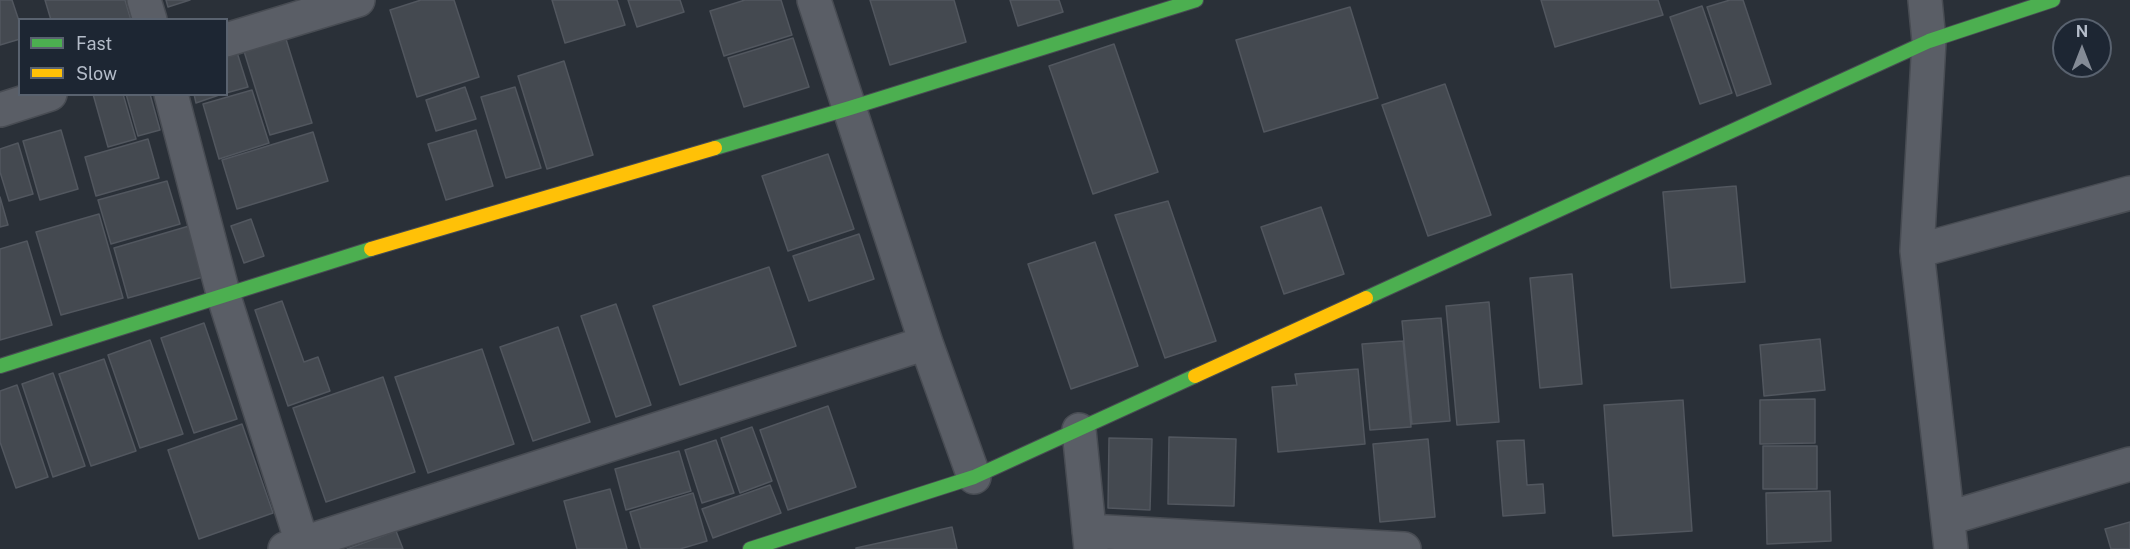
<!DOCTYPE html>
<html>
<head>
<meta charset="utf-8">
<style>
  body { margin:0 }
  #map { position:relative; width:2130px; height:549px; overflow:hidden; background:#2a3038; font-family:"Public Sans",sans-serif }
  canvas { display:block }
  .legend { position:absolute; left:18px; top:18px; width:210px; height:78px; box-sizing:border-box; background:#1d2633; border:2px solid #59626f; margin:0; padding:8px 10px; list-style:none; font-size:18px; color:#b4bcc9 }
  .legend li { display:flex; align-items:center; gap:12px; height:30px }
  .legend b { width:30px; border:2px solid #59626f }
  .north { position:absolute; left:2052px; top:18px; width:60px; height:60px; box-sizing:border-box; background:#1d2633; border:2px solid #59626f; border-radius:50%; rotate:0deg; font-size:16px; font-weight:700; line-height:24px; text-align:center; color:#b4bcc9 }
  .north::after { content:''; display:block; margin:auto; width:21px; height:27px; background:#848b96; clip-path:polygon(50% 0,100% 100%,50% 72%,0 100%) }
</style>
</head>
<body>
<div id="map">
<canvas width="2130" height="549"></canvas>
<ul class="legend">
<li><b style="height:8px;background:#4caf50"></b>Fast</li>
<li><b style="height:8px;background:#ffc107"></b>Slow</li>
</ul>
<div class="north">N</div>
</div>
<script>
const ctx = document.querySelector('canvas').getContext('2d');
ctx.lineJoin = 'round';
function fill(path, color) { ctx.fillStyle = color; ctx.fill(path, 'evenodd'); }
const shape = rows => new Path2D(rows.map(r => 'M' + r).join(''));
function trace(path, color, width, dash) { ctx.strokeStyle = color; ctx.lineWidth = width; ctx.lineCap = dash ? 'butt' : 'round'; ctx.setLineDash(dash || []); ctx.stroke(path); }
const building = shape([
  [0,0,12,0,20,24,20,39,0,45,0,0],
  [45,0,125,0,131,20,51,20,45,0],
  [166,0,190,0,168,7,166,0],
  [421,0,454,0,479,77,417,97,390,10,421,0],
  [552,0,617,0,625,25,565,43,552,0],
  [628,0,680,0,684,12,637,27,628,0],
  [745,0,781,0,792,35,724,56,710,11,745,0],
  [870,0,954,0,966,42,890,65,870,0],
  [1010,0,1059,0,1063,12,1018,26,1010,0],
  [1541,0,1658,0,1663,15,1555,47,1541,0],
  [1730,0,1743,0,1771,84,1737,96,1707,7,1730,0],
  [1702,6,1732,93,1700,104,1670,17,1702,6],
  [1350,7,1378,98,1264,132,1236,40,1350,7],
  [285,36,312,123,270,135,243,48,285,36],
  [793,38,809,87,744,107,728,58,793,38],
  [1114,44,1158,172,1093,194,1049,66,1114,44],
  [235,46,248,87,226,93,226,49,235,46],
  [564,61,593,155,547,169,518,76,564,61],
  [1445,84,1491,215,1428,236,1382,105,1445,84],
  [465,87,476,119,436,131,426,100,465,87],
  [515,87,541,168,506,178,481,97,515,87],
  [252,90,269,143,219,159,203,104,252,90],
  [93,94,123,94,136,139,108,147,93,94],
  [126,94,150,94,160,130,138,136,126,94],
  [194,94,222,94,196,103,194,94],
  [61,130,78,189,40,200,23,141,61,130],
  [476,130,493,186,446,200,428,144,476,130],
  [313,132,328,181,237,209,222,160,313,132],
  [148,139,159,178,96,196,85,157,148,139],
  [18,143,33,194,9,201,0,172,0,149,18,143],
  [828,154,854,229,788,251,762,176,828,154],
  [167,181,180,224,111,244,98,200,167,181],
  [1736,186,1745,282,1671,288,1663,192,1736,186],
  [0,197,8,225,0,227,0,197],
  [1168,201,1216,341,1165,358,1115,215,1168,201],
  [1321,207,1344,274,1284,294,1261,227,1321,207],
  [99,214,123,298,61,315,36,232,99,214],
  [251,219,264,256,244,263,231,226,251,219],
  [189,226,203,277,128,298,114,248,189,226],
  [859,234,874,279,809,301,793,256,859,234],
  [27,241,52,325,0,340,0,249,27,241],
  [1095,242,1138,366,1071,389,1028,264,1095,242],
  [769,267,796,346,680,385,653,306,769,267],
  [1572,274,1582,384,1540,388,1530,278,1572,274],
  [282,301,304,362,318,357,330,391,288,406,255,310,282,301],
  [1489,302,1499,422,1457,425,1446,306,1489,302],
  [616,304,651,405,616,417,581,316,616,304],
  [1441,318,1450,421,1412,424,1402,321,1441,318],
  [204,323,237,419,194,433,161,338,204,323],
  [558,327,590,422,533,441,500,347,558,327],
  [1820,339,1825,390,1764,396,1760,345,1820,339],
  [150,340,183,434,140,448,108,355,150,340],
  [1403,341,1411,427,1370,430,1362,344,1403,341],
  [482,349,514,444,428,473,395,377,482,349],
  [104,359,136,451,91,466,59,374,104,359],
  [1358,369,1365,444,1278,452,1272,387,1297,385,1295,374,1358,369],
  [53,373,85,466,53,477,22,384,53,373],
  [383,377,415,472,326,502,293,408,383,377],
  [17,385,48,477,16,488,0,442,0,391,17,385],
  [1815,399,1815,443,1760,444,1760,400,1815,399],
  [1683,400,1692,531,1613,536,1604,405,1683,400],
  [828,406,856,487,788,510,760,430,828,406],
  [242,424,273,513,199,539,168,450,242,424],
  [752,427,772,481,740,493,721,438,752,427],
  [1169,437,1236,439,1234,506,1168,504,1169,437],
  [1109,438,1152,439,1150,510,1108,508,1109,438],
  [1428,439,1435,517,1380,522,1373,444,1428,439],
  [716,440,734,493,702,503,685,450,716,440],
  [1524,440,1527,485,1543,484,1545,513,1503,516,1497,441,1524,440],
  [1763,446,1817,446,1817,489,1763,489,1763,446],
  [679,451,691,491,626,510,615,469,679,451],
  [770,485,781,513,713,538,702,509,770,485],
  [610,489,627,549,577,549,564,501,610,489],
  [1830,491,1831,541,1767,544,1766,493,1830,491],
  [693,493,707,541,680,549,641,549,630,512,693,493],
  [2130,522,2130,549,2111,549,2105,529,2130,522],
  [952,527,957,549,856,549,856,548,952,527],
  [396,531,403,549,347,549,396,531]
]);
const street = shape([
  [144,0,150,20],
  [814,0,926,343,974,477],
  [1925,0,1929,41,1917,251,1951,549],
  [226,40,358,0],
  [171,94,224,297,304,549],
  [0,110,50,94],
  [1917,251,2130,193],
  [1079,430,1091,549],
  [1949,518,2130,464],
  [1089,531,1404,549],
  [285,549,926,343]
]);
const fast = shape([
  [715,148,850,108,1196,0],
  [1366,298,1929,41,2053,0],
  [0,366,371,249],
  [750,549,974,477,1195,376]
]);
const slow = shape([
  [371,249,715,148],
  [1195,376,1366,298]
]);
fill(building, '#444950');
trace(building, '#52575f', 1.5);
trace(street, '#484c53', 36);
trace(fast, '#484c53', 16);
trace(slow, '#484c53', 16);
trace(street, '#5a5e66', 33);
trace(fast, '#4caf50', 14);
trace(slow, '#ffc107', 14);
</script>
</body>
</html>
